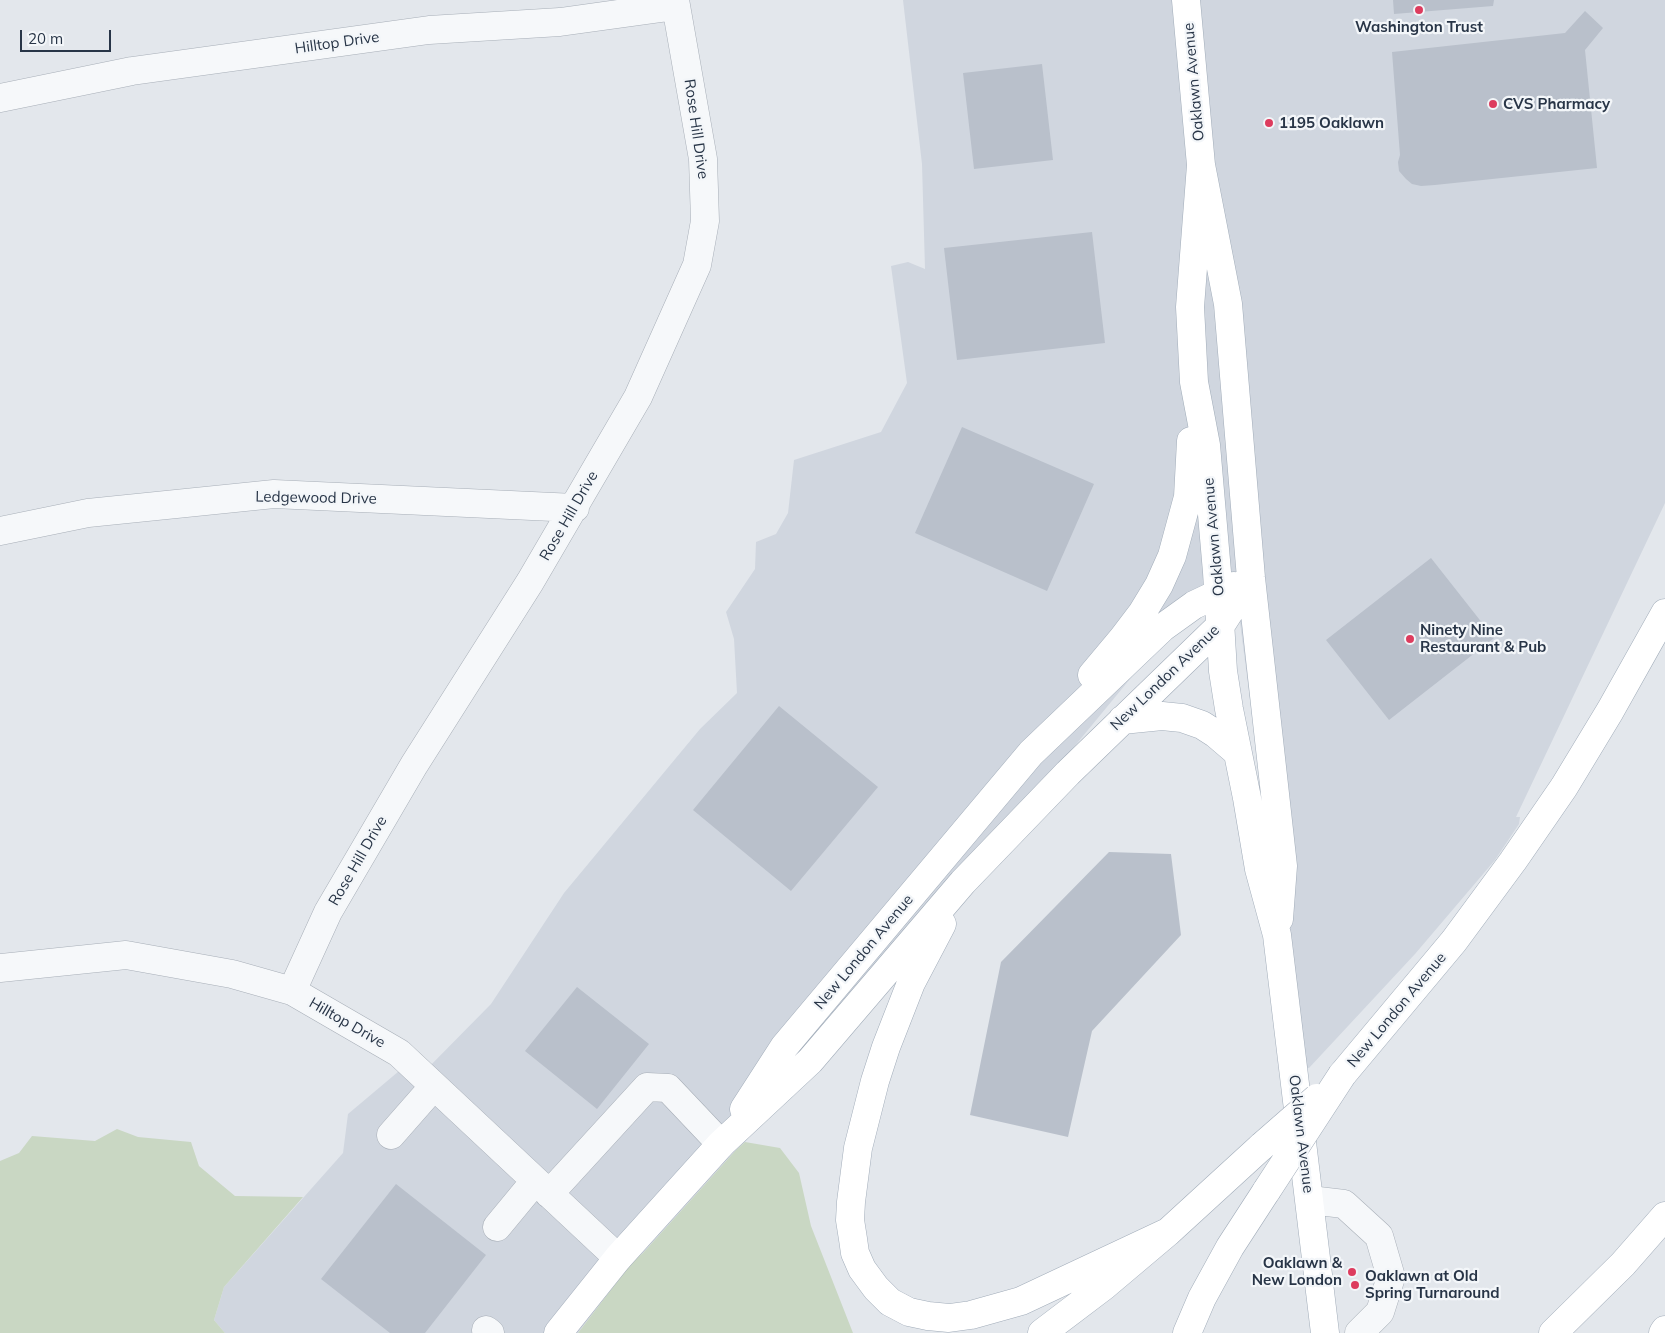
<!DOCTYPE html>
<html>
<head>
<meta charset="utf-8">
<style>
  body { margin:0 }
  #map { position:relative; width:1665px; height:1333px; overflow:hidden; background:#e3e7ec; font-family:Mulish,sans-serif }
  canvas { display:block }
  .scale { position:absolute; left:20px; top:30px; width:91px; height:22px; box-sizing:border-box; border:2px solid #283547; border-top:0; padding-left:6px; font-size:15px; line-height:18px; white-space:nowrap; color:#283547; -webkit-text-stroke:4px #f3f6f9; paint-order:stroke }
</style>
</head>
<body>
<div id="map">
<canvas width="1665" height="1333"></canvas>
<div class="scale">20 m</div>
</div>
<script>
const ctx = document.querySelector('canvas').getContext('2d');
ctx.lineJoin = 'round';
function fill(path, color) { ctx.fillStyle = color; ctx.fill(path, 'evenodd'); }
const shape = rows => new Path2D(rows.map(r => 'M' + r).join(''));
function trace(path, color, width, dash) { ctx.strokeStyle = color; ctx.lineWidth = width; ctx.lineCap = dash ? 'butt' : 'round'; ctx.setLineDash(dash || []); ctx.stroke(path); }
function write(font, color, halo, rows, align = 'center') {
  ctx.font = font + ' Mulish,sans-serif'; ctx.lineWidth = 4.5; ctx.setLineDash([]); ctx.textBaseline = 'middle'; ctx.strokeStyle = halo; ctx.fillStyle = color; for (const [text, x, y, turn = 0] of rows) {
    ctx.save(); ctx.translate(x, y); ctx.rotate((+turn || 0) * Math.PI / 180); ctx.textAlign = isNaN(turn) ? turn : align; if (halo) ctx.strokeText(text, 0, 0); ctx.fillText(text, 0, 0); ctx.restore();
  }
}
const built = shape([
  [903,0,1665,0,1665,503,1516,817,1520,817,1519,824,1495,860,1415,954,1309,1068,1301,1067,1296,1055,1234,576,1229,564,1210,582,956,890,745,1142,736,1150,643,1253,632,1262,578,1333,225,1333,214,1320,224,1287,343,1153,348,1114,405,1066,423,1073,491,1004,564,893,700,729,737,693,734,639,726,612,755,569,756,542,776,534,788,513,794,460,881,432,907,383,891,266,908,262,925,269,922,164]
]);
const green = shape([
  [117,1129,138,1137,191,1142,199,1166,235,1196,303,1197,224,1287,214,1320,225,1333,0,1333,0,1161,19,1153,32,1136,95,1141],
  [745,1142,780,1148,799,1173,811,1226,853,1333,578,1333,632,1262,643,1253,736,1150]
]);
const building = shape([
  [1393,0,1494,0,1493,6,1394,14],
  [1585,11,1603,28,1585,50,1597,168,1435,185,1421,186,1412,184,1406,179,1399,171,1398,162,1400,155,1392,52,1565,33],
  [1042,64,1053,160,974,169,963,73],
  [1092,232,1105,343,957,360,944,248],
  [962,427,1094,484,1047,591,915,533],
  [1431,558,1494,638,1389,720,1326,640],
  [779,706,878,787,791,891,693,810],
  [1109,852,1171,854,1181,935,1092,1031,1068,1137,970,1115,1001,962],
  [577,987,649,1044,597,1109,525,1051],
  [396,1184,486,1255,425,1333,390,1333,321,1279]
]);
const minor = shape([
  [0,98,132,71,429,30,560,22,676,6],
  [0,531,88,513,274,494,575,508],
  [0,968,126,955,232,974,292,991,399,1053,618,1258],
  [292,991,328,912,414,765,530,582,638,397,697,265,705,221,703,159,675,0],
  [391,1135,434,1086],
  [549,1194,647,1087,668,1088,721,1144],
  [1310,1200,1344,1204,1379,1236,1391,1277,1380,1312,1359,1333],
  [497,1227,535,1181],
  [486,1330,490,1333]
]);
const major = shape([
  [1186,0,1201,165,1228,304,1251,578,1283,866,1279,919],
  [1201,165,1190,307,1194,382,1206,445,1217,572,1223,671,1229,709,1247,798,1259,869,1277,935,1325,1333],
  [1092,675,1123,638,1142,613,1159,585,1172,556,1188,497,1191,441],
  [1122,720,1162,716,1182,718,1202,725,1216,734,1237,752],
  [942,924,911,983,886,1047,875,1081,858,1148,851,1202,850,1220,853,1239,855,1253,862,1269,876,1288,890,1302,909,1312,928,1316,949,1318,971,1315,1021,1301,1168,1232],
  [1342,1075,1454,941,1513,861,1564,787,1610,711,1665,613],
  [744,1109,784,1047,1031,753,1162,628,1194,605,1234,586],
  [558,1333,618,1258,721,1144,810,1061,963,882,1068,773,1221,625,1251,578],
  [1042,1333,1104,1286,1168,1232,1262,1146],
  [1187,1333,1202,1298,1230,1247,1267,1190],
  [1553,1333,1623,1264,1665,1216],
  [1663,1333,1665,1330]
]);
const majorBridge = shape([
  [1262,1146,1317,1098],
  [1267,1190,1342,1075]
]);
const markers = [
  [1419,10,5,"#dd3c5e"],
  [1493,104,5,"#dd3c5e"],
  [1269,123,5,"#dd3c5e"],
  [1410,639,5,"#dd3c5e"],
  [1352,1272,5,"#dd3c5e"],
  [1355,1285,5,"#dd3c5e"]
];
const poiNames = [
  ["Washington Trust",1419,27,"center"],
  ["CVS Pharmacy",1503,104],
  ["1195 Oaklawn",1279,123],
  ["Ninety Nine",1420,630],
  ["Restaurant & Pub",1420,647],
  ["Oaklawn &",1342,1263,"right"],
  ["New London",1342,1280,"right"],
  ["Oaklawn at Old",1365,1276],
  ["Spring Turnaround",1365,1293]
];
const streetNames = [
  ["Hilltop Drive",337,43,-8],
  ["Oaklawn Avenue",1194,82,-95],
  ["Rose Hill Drive",696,129,82],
  ["Ledgewood Drive",316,498,1],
  ["Rose Hill Drive",569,516,-60],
  ["Oaklawn Avenue",1214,537,-95],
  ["New London Avenue",1165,678,-44],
  ["Rose Hill Drive",358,861,-60],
  ["New London Avenue",864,952,-50],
  ["New London Avenue",1397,1010,-50],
  ["Hilltop Drive",347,1023,30],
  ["Oaklawn Avenue",1301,1134,83]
];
fill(built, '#d0d6df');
fill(green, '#c9d7c3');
fill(building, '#b9c0cb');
trace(minor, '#a7aeb7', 29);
trace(major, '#a1acb9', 29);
trace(minor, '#f6f8fa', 28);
trace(major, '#fff', 28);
trace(majorBridge, '#a1acb9', 29, []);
trace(majorBridge, '#fff', 28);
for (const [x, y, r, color] of markers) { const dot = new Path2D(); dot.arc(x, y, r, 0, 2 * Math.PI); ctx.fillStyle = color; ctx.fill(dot); trace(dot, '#f3f6f9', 2); }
write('bold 15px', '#283547', '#f3f6f9', poiNames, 'left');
write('15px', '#283547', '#f3f6f9', streetNames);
</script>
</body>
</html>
